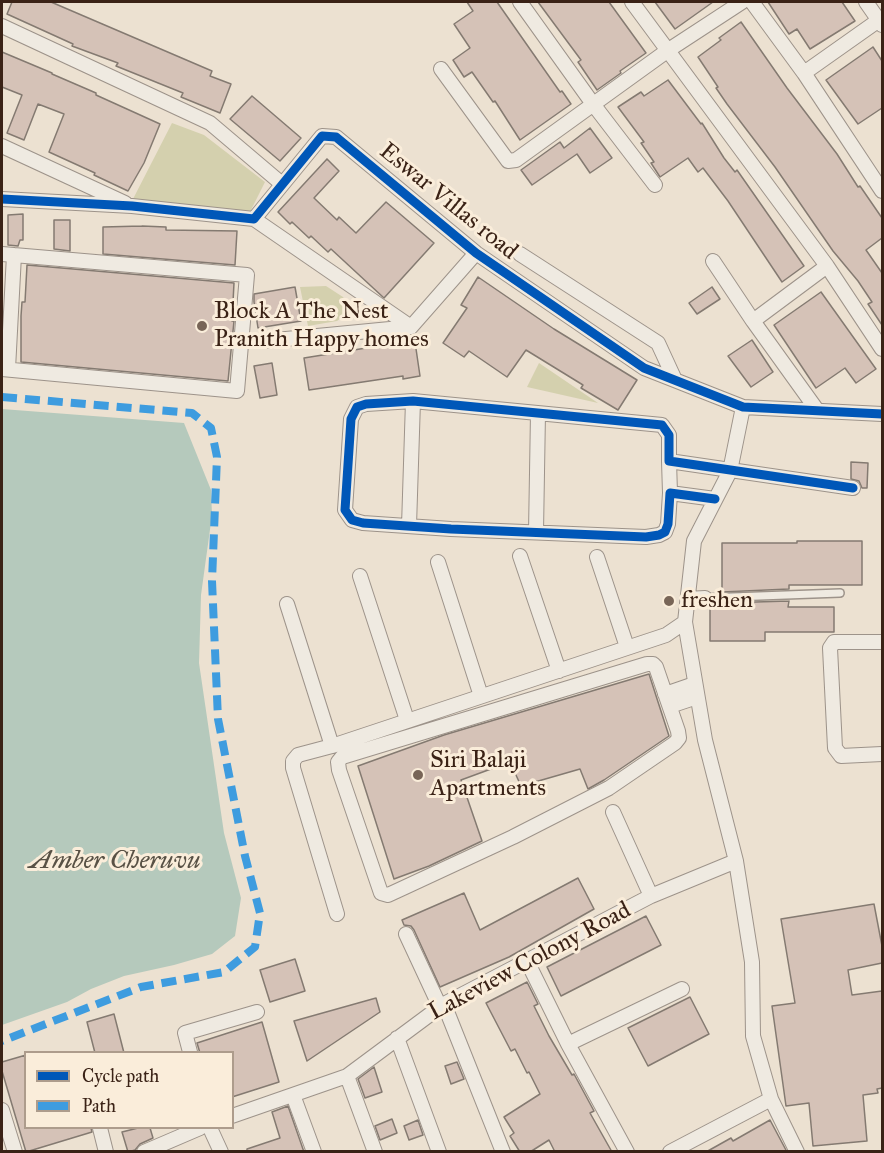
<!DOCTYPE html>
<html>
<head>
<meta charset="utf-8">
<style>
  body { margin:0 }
  #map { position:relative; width:884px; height:1153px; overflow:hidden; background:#ece1d1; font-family:"IM FELL Great Primer",serif }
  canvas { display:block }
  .frame { position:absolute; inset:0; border:3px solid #3a2216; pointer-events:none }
  .legend { position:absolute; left:24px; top:1051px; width:210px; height:78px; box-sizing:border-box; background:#faedda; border:2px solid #ad9c8c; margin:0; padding:8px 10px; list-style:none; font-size:18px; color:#3a2216 }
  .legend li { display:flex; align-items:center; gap:12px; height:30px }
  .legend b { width:30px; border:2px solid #ad9c8c }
</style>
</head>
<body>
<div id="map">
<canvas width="884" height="1153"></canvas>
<div class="frame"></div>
<ul class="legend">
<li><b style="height:8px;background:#0057b8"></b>Cycle path</li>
<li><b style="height:8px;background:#3e9cdf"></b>Path</li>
</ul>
</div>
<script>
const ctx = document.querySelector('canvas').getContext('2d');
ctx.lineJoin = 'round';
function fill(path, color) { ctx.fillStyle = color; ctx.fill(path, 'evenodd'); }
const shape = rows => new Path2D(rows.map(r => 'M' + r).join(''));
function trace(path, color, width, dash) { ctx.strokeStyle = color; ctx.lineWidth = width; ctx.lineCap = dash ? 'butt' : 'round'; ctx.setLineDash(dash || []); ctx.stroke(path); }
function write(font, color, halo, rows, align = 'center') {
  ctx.font = font + ' "IM FELL Great Primer",serif'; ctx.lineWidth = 6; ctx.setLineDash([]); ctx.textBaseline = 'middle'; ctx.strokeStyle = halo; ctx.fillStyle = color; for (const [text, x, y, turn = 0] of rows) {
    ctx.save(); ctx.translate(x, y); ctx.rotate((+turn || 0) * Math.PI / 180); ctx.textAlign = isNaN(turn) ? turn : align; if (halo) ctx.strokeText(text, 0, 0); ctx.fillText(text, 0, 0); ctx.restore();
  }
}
const green = shape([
  [172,123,204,135,265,182,250,212,133,199],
  [326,286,343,297,349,306,348,313,337,321,308,326,300,287],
  [539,363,598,403,527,387]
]);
const water = shape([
  [2,409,184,423,211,490,212,515,201,595,199,663,224,833,241,898,235,936,212,954,174,965,124,976,91,989,67,1002,2,1025]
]);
const building = shape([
  [12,2,51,2,212,71,210,76,231,84,220,113,181,97,183,93,116,66,118,63,72,46,73,44,7,14,12,2],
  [467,2,497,2,560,92,562,91,571,104,520,140,495,101,493,102,472,72,464,77,453,60,470,48,454,24,473,11,467,2],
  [538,2,609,2,646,53,620,71,621,73,597,90,578,62,581,60,538,2],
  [655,2,713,2,675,29,655,2],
  [768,2,842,2,855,21,810,49,797,29,789,34,768,2],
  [741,22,787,88,837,154,858,187,860,186,882,218,882,238,866,250,882,273,882,325,868,304,872,302,858,281,833,251,775,167,727,104,716,88,718,87,698,57,721,40,719,38,741,22],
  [873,47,882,61,882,108,858,124,826,80,873,47],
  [2,52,52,73,52,74,96,93,96,95,160,124,144,163,128,191,94,175,95,173,49,152,64,114,38,104,24,140,7,133,22,95,2,87,2,52],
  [668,80,701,124,702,123,724,158,735,172,737,170,804,266,782,282,728,201,703,168,698,172,688,158,660,177,651,163,654,162,641,143,644,142,618,107,641,92,644,96,668,80],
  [252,96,301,138,280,161,230,119,252,96],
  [590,128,612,158,590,173,577,154,532,185,521,170,560,142,564,148,590,128],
  [327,159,339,171,314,198,337,220,339,217,356,233,386,202,434,243,384,298,331,249,328,252,311,236,309,238,292,222,290,224,278,212,327,159],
  [23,214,23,240,20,240,18,246,8,245,8,215,23,214],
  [54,220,70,220,70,251,54,249,54,220],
  [142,226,166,227,166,230,237,231,235,265,103,254,103,227,142,226],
  [27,265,234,283,232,321,234,321,228,381,21,362,21,316,22,302,25,302,27,265],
  [478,277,554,329,637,380,618,410,581,388,583,385,526,350,507,377,469,351,464,357,443,343,467,308,461,305,478,277],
  [295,287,301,321,258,328,254,302,254,294,295,287],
  [712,287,720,299,697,314,689,303,712,287],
  [821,292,876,369,856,383,845,368,816,388,774,325,821,292],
  [752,340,773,372,751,387,728,356,752,340],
  [415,342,420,376,403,379,403,376,309,390,304,358,391,344,392,347,415,342],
  [272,363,277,395,260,398,254,366,272,363],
  [851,462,868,463,867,488,862,488,859,481,851,479,851,462],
  [797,541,862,541,862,585,789,585,789,589,722,592,722,543,797,543,797,541],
  [789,601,788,607,834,607,834,632,765,632,765,641,710,641,710,607,721,607,722,603,789,601],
  [649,674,669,736,604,780,588,789,580,769,521,786,510,762,461,780,482,841,429,866,394,879,358,766,444,735,649,674],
  [578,878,594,909,509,957,440,987,414,930,411,926,404,925,402,920,464,893,480,930,578,878],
  [874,904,882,946,882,963,848,970,852,995,882,991,882,1088,877,1089,878,1093,863,1095,867,1141,813,1146,809,1103,786,1106,772,1006,795,1003,781,919,874,904],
  [646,916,661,945,561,996,547,967,646,916],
  [295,959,305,991,270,1002,260,970,295,959],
  [527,982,538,1004,534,1006,549,1036,572,1075,574,1074,594,1111,590,1113,612,1152,555,1152,549,1140,530,1152,520,1152,510,1136,514,1133,504,1117,540,1094,529,1072,527,1073,515,1049,511,1051,486,1003,527,982],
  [690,997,709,1034,648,1066,628,1028,690,997],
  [376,998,380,1012,307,1061,294,1021,376,998],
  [114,1014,124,1053,95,1053,87,1022,114,1014],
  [262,1022,279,1082,232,1097,232,1053,200,1053,197,1043,262,1022],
  [26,1055,26,1128,91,1128,92,1132,26,1152,2,1071,2,1062,26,1055],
  [457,1062,464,1079,451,1084,445,1066,457,1062],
  [374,1067,382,1092,365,1098,358,1079,374,1067],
  [288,1106,304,1152,247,1152,247,1149,280,1138,272,1112,288,1106],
  [392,1119,397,1133,380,1140,375,1126,392,1119],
  [418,1120,423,1135,409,1140,404,1126,418,1120],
  [770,1120,787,1152,706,1152,731,1138,733,1141,770,1120],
  [138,1128,150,1128,153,1138,140,1144,135,1150,128,1152,122,1132,138,1128]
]);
const lane = shape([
  [705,598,840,593]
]);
const street = shape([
  [520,2,593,104,655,185],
  [632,2,827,266,882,349],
  [752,2,804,73,882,191],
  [866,2,882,25],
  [2,26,210,123,282,184],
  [441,69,508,161,516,160,667,51,742,2],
  [804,73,879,20],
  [2,146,125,203],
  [2,199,132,206,254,219,322,136,336,137,476,253,644,368,743,407,882,414],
  [254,219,411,327],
  [2,254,247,275,237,391,2,369],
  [520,254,658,343,675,380],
  [713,261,753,321,817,410],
  [753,321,827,266],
  [265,341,411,327,476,253],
  [8,369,14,255],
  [743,407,730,471,694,541,685,622,705,740,736,861,752,962,753,1036,771,1099,797,1152],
  [669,461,670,493],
  [715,499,670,493,668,524,665,532,659,535,646,537,451,529,363,523,352,520,345,510,351,419,357,407,366,404,413,401,662,425,669,435,669,461,853,488],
  [409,526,413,401],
  [536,532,538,413],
  [520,556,559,671],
  [597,557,627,647],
  [438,562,481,696],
  [360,576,407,720],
  [687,599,705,598],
  [287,604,332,746],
  [882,642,834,642,830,648,835,748,841,756,882,754],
  [647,664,653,664,656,667,678,731,679,738,675,743,609,788,513,837,401,889,388,895,381,893,339,770,338,762,342,757,647,664],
  [665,694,694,684],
  [670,706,697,697],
  [613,812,651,896],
  [337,914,293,768,293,761,298,755,332,746,666,635,685,622],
  [406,934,440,1007],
  [527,961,568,1044,627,1152],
  [444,1004,503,1152],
  [397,1038,439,1152],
  [568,1044,682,989],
  [190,1052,185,1033,257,1012],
  [347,1076,375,1152],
  [293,1095,314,1152],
  [2,1110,15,1152],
  [232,1116,347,1076,444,1004,651,896,736,861],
  [100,1128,106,1152],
  [210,1128,221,1152],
  [144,1152,200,1128],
  [670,1152,771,1099]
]);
const quiet = shape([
  [2,397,192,413,211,428,217,457,212,581,218,719,245,856,260,913,255,947,224,972,141,987,2,1041]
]);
const cycleway = shape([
  [2,199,132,206,254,219,322,136,336,137,476,253,644,368,743,407,882,414],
  [715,499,670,493,668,524,665,532,659,535,646,537,451,529,363,523,352,520,345,510,351,419,357,407,366,404,413,401,662,425,669,435,669,461,853,488]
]);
const markers = [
  [202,326,6,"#786557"],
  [669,601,6,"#786557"],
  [418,775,6,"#786557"]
];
const streetNames = [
  ["Eswar Villas road",448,202,39],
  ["Lakeview Colony Road",530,962,-28]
];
const poiNames = [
  ["Block A The Nest",214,312],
  ["Pranith Happy homes",214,340],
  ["freshen",681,601],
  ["Siri Balaji",430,761],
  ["Apartments",430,789]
];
const waterNames = [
  ["Amber Cheruvu",115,862]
];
fill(green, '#d4d0ae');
fill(water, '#b5c9bc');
fill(building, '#d5c2b7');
trace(building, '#847a71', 1.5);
trace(lane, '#9d938a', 10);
trace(street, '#9d938a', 16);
trace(lane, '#efeae1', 7);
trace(street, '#efeae1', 14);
trace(quiet, '#3e9cdf', 8, [15, 8]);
trace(cycleway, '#0057b8', 9);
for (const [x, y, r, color] of markers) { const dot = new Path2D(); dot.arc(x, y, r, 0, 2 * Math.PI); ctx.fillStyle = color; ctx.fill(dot); trace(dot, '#faedda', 2); }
write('24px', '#3a2216', '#faedda', streetNames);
write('24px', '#3a2216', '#faedda', poiNames, 'left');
write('italic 26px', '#585145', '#faedda', waterNames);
</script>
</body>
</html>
